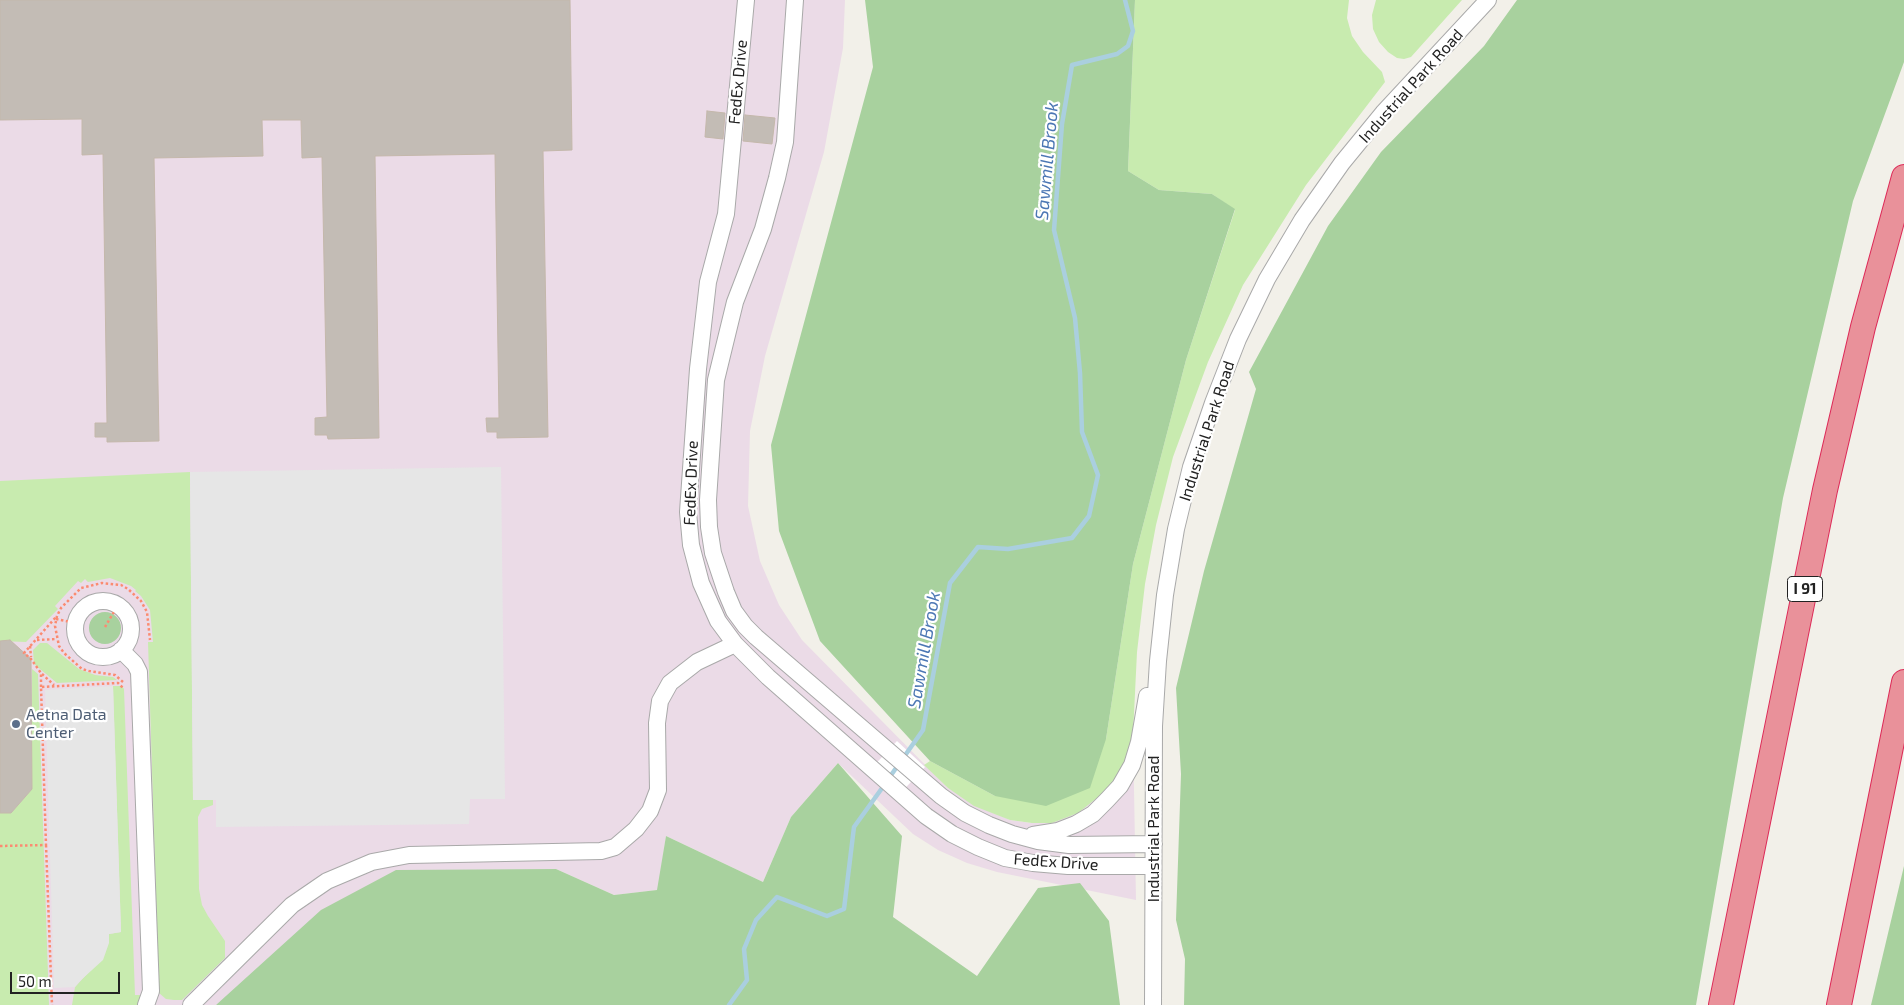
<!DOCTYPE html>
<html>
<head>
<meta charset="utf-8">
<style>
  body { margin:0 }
  #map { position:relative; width:1904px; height:1005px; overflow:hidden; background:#f2f0e9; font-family:"Exo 2",sans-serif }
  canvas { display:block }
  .scale { position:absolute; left:10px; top:972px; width:110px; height:22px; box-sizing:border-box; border:2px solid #222; border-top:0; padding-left:6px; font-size:15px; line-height:18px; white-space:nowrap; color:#222; -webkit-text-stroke:4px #fff; paint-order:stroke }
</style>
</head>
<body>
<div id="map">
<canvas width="1904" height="1005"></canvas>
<div class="scale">50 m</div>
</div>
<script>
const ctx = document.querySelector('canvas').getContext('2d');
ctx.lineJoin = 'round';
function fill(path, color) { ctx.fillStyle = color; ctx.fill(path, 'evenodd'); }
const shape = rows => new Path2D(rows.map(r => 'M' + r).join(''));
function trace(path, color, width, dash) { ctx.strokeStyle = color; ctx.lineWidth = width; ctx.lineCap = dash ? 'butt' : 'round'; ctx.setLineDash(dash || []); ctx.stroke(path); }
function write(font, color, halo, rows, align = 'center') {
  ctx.font = font + ' "Exo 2",sans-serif'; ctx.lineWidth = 4.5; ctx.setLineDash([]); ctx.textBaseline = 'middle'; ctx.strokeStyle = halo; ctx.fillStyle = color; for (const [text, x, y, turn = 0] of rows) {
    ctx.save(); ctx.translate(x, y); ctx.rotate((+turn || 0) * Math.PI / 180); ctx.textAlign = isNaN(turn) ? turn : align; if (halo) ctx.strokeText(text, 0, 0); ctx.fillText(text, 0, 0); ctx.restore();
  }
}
const industrial = shape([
  [0,0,845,0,843,48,824,152,765,356,750,431,748,506,760,561,779,605,802,640,948,788,1010,820,1032,823,1052,823,1133,734,1136,900,997,872,967,863,938,850,913,834,838,763,791,817,763,882,666,836,658,890,614,895,556,869,216,1005,0,1005]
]);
const grass = shape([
  [1135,0,1349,0,1347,18,1352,36,1363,52,1382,72,1385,82,1306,185,1243,285,1208,362,1173,457,1156,525,1145,584,1137,652,1133,734,1123,767,1112,786,1078,813,1052,823,1032,823,1010,820,974,806,948,788,924,765,930,761,995,796,1106,739,1133,564,1186,360,1235,210,1212,194,1159,190,1128,171],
  [1376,0,1462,0,1411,57,1404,59,1397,58,1388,52,1379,42,1373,29,1372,15],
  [190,472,193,800,213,800,213,805,202,809,198,817,199,889,202,905,208,916,225,941,225,958,182,1000,174,1000,166,999,159,993,148,642,153,642,150,610,141,596,135,591,136,590,131,586,110,578,88,582,85,579,81,583,78,581,55,606,58,609,26,642,0,641,0,481],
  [40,643,47,643,79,669,95,675,113,677,117,680,57,683,34,664,33,650],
  [32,669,38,674,49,1005,0,1005,0,813,11,813,32,789],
  [113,686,122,686,124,689,135,995,140,995,140,1003,138,1005,72,1005,75,987,88,973,109,934,121,932]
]);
const forest = shape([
  [865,0,1135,0,1128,171,1159,190,1212,194,1235,209,1186,360,1133,564,1106,739,1090,788,1046,806,995,796,930,761,820,641,779,531,771,445,873,67],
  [1517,0,1904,0,1904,62,1853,201,1783,498,1696,1005,1184,1005,1185,959,1176,920,1181,774,1176,688,1204,571,1256,389,1249,372,1328,226,1381,152,1484,46],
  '89 628a16 16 0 1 1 32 0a16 16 0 1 1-32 0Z',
  [838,763,902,836,893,917,977,976,1038,888,1080,883,1109,921,1120,1005,216,1005,321,910,396,870,556,869,614,895,657,890,666,836,763,882,791,817],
  [1904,866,1904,1005,1871,1005]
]);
const parking = shape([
  [501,467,505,799,470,799,469,824,216,827,216,800,193,800,190,472],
  [113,686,121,932,109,934,109,943,103,960,81,980,75,987,54,988,45,690]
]);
const pier = shape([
  [897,741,925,767,895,799,867,773]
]);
const stream = shape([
  [889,778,923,730,950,583,978,547,1008,549,1072,538,1089,516,1098,475,1082,432,1080,373,1075,318,1054,230,1062,124,1072,65,1117,54,1128,46,1133,31,1125,0],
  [729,1005,747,980,744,949,756,920,777,897,827,916,844,909,854,827,885,784]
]);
const building = shape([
  [0,0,570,0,572,150,543,151,548,437,497,438,497,432,487,432,486,418,499,418,495,154,375,156,379,438,328,439,327,435,315,435,315,418,327,417,322,157,302,158,301,120,262,120,263,156,154,158,159,441,107,442,107,437,95,437,95,423,107,423,103,154,82,155,82,119,0,120,0,0],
  [707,111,725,113,723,139,705,137,707,111],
  [745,115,775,118,772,144,743,141,745,115],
  [10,640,31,659,32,789,11,813,0,813,0,641,10,640]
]);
const path = shape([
  [56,619,76,623],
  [105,627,118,605],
  [37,640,57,639],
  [30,646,31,657],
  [42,674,54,685],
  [123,682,115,675,89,671,82,669,64,653,59,646,55,626,57,616,61,608,81,588,102,583,121,585,128,589,141,601,147,612,150,640],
  [41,687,41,673,31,659,24,653,56,617],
  [46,845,52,1005],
  [0,846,46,845,41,687,118,683,124,689]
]);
const minor = shape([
  [746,0,726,214,708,282,698,369,688,512,691,545,701,583,718,621,735,644,768,677,926,816,952,834,978,847,1005,858,1033,863,1068,866,1153,866],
  [795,0,785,142,777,178,763,229,735,302,716,380,708,500,709,527,713,553,726,592,734,611,745,626,756,637,941,796,965,813,989,825,1012,834,1038,841,1069,845,1154,844],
  '75 629a28 28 0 1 1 56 0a28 28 0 1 1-56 0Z',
  [121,650,135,664,139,672,151,991,146,1005],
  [1033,835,1058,831,1076,824,1093,814,1107,800,1120,786,1132,765,1139,742,1147,696],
  [191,1005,292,905,327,881,372,862,409,855,601,851,615,847,636,829,650,811,658,790,657,723,660,701,670,683,697,662,735,644],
  [1153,1005,1154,726,1158,661,1165,595,1176,529,1191,467,1213,403,1238,339,1267,279,1302,220,1342,163,1383,113,1488,0]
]);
const highway = shape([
  [1721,1005,1825,490,1863,327,1904,177],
  [1839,1005,1904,682]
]);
const markers = [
  [16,724,5,"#5c6f8a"]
];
const shields = [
  [1805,589,35]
];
const shieldNames = [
  ["I 91",1805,589]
];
const streetNames = [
  ["FedEx Drive",738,82,-85],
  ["Industrial Park Road",1411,86,-48],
  ["Industrial Park Road",1207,431,-72],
  ["FedEx Drive",691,483,-88],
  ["Industrial Park Road",1154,829,-90],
  ["FedEx Drive",1056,862,4]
];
const serviceNames = [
  ["Aetna Data",26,715],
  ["Center",26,733]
];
const waterNames = [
  ["Sawmill Brook",1047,161,-85],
  ["Sawmill Brook",924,650,-80]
];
fill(industrial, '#ebdbe7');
fill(grass, '#c8ebaf');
fill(forest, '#a8d19e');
fill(parking, '#e6e6e6');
fill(pier, '#fff');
trace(stream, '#aacfdf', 4.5);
fill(building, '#c3bcb5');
trace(building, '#c4b8ab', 1);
trace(minor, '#a9a9a9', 18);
trace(highway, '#dd2957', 26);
trace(path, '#fb8b71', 2.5, [2.5, 2.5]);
trace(minor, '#fff', 16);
trace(highway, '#e9919a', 24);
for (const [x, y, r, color] of markers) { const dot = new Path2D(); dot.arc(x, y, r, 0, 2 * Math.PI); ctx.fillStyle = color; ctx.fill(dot); trace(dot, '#fff', 2); }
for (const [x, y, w] of shields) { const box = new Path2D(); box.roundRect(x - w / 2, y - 12.5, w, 25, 4); ctx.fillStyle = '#fff'; ctx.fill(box); trace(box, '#222', 1); }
write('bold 15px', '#222', null, shieldNames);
write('16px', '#222', '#fff', streetNames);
write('16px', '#4e5e75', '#fff', serviceNames, 'left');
write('italic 18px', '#4c77b4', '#fff', waterNames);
</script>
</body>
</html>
